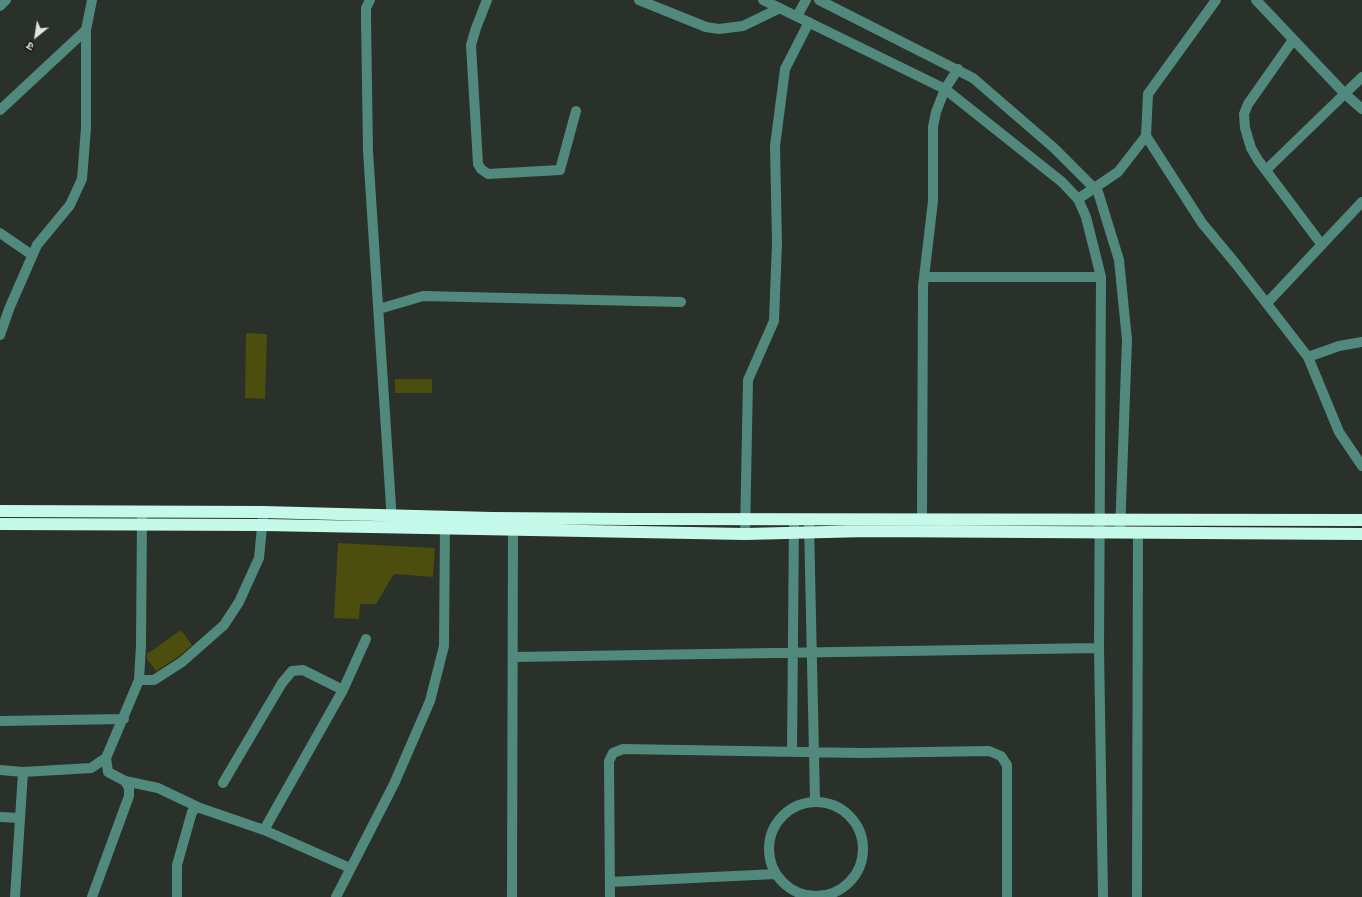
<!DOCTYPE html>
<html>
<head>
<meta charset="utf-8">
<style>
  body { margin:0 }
  #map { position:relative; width:1362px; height:897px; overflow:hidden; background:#2a302a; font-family:"PT Serif","Noto Sans Devanagari",serif }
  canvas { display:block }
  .north { position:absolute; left:16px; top:16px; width:40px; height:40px; -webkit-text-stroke:3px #151714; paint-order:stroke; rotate:210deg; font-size:11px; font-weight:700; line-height:16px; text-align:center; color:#e2e6e2 }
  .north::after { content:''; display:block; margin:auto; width:14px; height:18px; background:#e2e6e2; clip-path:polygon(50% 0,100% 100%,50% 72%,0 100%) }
</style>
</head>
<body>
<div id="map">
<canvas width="1362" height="897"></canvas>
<div class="north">उ</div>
</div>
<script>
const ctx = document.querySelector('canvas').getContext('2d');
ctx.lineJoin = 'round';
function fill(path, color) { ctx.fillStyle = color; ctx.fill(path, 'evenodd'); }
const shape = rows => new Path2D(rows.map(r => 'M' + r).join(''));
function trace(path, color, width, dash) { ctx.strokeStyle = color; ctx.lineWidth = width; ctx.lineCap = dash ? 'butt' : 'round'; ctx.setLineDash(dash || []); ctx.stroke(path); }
const building = shape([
  [246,333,267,334,265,399,245,398],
  [395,379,432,379,432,393,395,393],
  [338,543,435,548,433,577,394,574,376,604,360,604,359,619,334,618],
  [181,630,192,645,178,657,156,671,147,659,147,654]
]);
const minor = shape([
  [370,0,366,8,366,18,368,151,392,522],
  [487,0,476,28,471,45,478,164,481,169,488,174,560,170,576,111],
  [639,0,706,27,719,29,743,26,780,8],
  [763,0,945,89,1062,182,1078,199,1086,217,1101,277,1099,648,1103,897],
  [819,0,973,78,1054,148,1098,192,1119,260,1127,340,1120,532],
  [1256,0,1345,94,1362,109],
  [0,6,6,0],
  [797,16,806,0],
  [1293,40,1248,104,1244,114,1245,128,1251,148,1258,160,1322,245],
  [0,110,86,30],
  [1146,136,1148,94,1216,0],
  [1266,170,1362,77],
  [1078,199,1118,172,1146,136,1202,223,1236,264,1308,357],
  [0,233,32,255],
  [924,277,1101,277],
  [1267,303,1362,202],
  [379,309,423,296,681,302],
  [0,335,9,309,37,245,70,205,82,179,86,128,86,30,92,0],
  [1362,342,1339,346,1308,357,1339,432,1362,466],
  [922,519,923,286,933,201,933,127,936,112,945,89,958,69],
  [809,524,815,800],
  [745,534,748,380,774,321,777,243,775,146,785,69,809,22],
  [513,657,1099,648],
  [139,680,154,680,182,662,224,625,239,602,259,558,263,517],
  [0,721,124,719],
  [792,752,794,520],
  [0,770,23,772],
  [125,781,158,788,200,808],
  [223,783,282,683,292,671,303,670,343,690],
  '769 849a47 47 0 1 1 94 0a47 47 0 1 1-94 0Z',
  [0,817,20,818],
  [264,830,343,690,366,639],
  [610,882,776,874],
  [15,897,23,772,91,768,106,758,139,680,141,645,142,517],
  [92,897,129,796,129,788,125,781,108,772,106,758],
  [177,897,177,865,192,812,196,808,200,808,264,830,350,868],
  [336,897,394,784,430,701,444,646,445,522],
  [512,897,513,523],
  [610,897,609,761,613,753,623,749,863,753,989,751,1001,756,1007,765,1007,897],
  [1137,897,1138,532]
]);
const highway = shape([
  [0,511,263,512,492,518,626,519,1362,520],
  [0,524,264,525,745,534,867,531,1362,534]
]);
fill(building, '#4c4e0d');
trace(minor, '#518a7c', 10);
trace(highway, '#c5faeb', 12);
</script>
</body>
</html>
